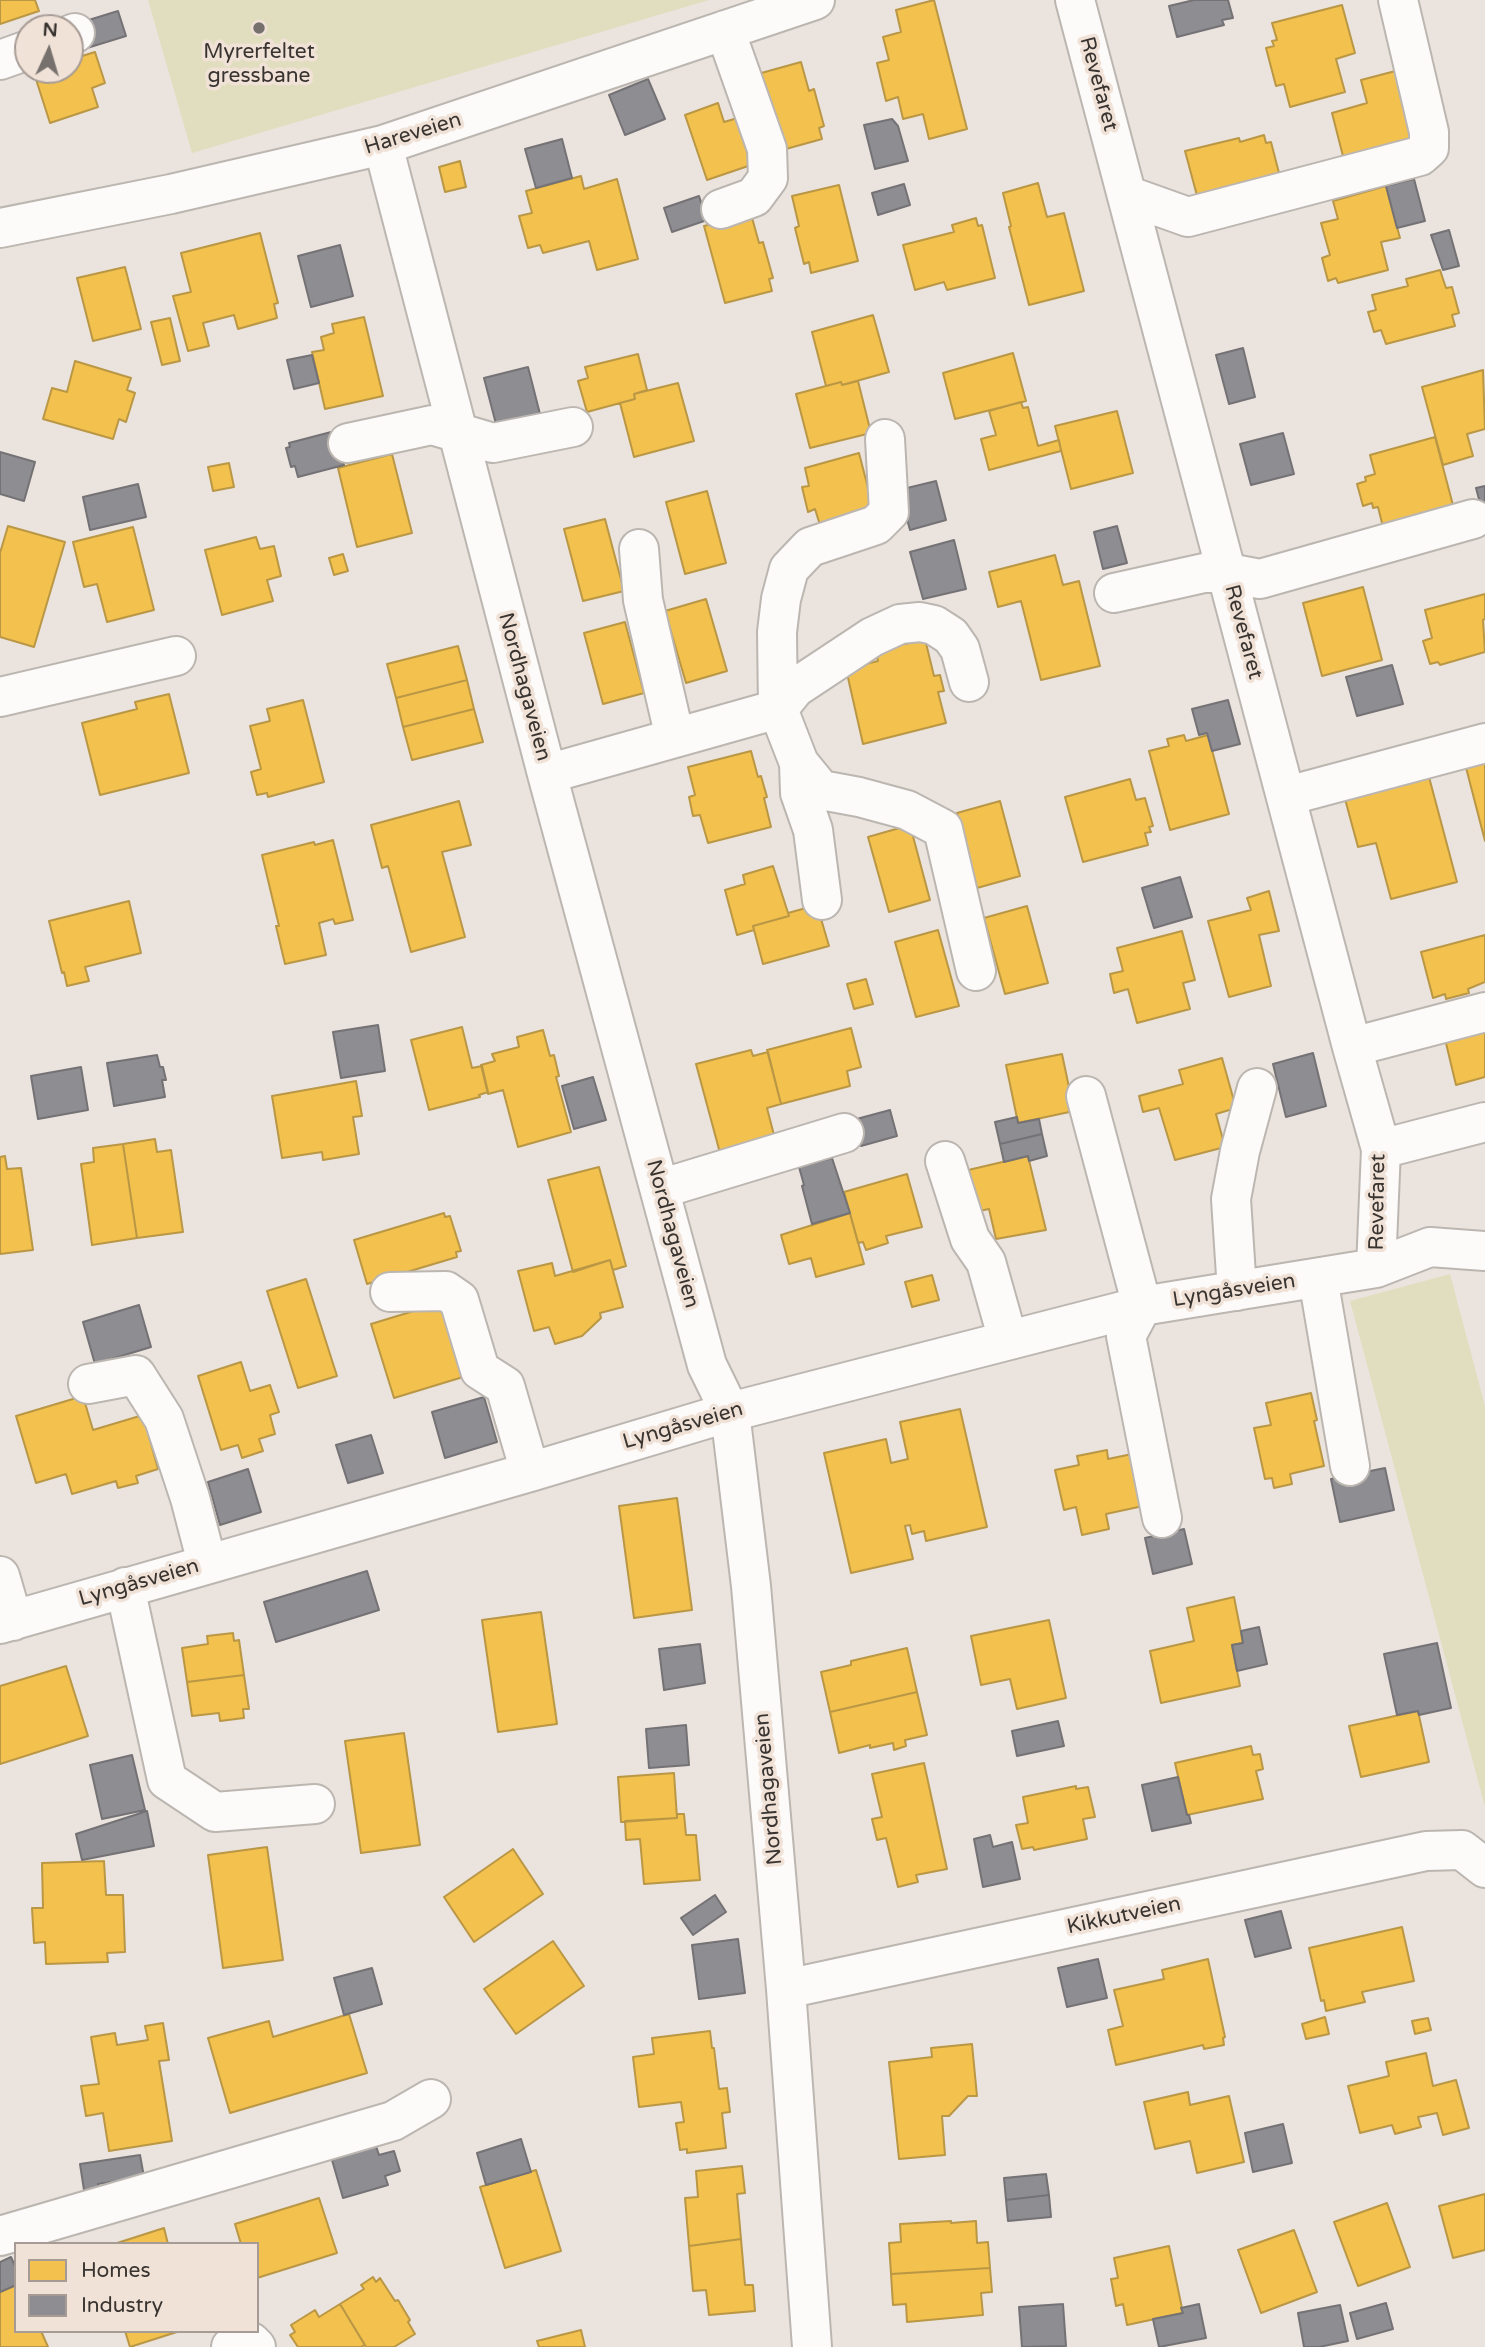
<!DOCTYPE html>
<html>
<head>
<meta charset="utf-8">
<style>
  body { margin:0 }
  #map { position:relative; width:1485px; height:2347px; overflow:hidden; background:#ebe3de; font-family:"Varela Round",sans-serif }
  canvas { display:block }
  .legend { position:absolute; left:14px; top:2242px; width:245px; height:91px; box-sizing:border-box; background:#f1e2d8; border:2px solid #a79c95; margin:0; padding:9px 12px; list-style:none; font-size:21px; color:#393430 }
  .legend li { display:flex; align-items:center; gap:14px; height:35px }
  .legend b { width:35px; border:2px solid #a79c95 }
  .north { position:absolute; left:14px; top:14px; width:70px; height:70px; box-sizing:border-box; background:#f1e2d8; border:2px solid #a79c95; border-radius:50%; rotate:4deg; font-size:19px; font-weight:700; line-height:28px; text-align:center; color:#393430 }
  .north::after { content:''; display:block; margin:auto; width:24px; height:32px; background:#77716d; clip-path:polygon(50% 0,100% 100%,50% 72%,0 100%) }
</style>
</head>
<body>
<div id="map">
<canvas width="1485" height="2347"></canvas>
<ul class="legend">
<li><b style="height:19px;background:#f2c14e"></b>Homes</li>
<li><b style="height:19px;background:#8d8d92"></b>Industry</li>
</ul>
<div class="north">N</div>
</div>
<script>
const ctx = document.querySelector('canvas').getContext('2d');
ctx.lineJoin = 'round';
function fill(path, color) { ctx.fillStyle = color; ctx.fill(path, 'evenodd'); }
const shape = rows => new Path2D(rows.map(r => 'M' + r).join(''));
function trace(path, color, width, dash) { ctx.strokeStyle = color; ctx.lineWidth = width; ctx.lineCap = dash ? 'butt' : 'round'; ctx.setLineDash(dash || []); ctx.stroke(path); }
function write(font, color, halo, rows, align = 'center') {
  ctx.font = font + ' "Varela Round",sans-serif'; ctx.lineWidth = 7; ctx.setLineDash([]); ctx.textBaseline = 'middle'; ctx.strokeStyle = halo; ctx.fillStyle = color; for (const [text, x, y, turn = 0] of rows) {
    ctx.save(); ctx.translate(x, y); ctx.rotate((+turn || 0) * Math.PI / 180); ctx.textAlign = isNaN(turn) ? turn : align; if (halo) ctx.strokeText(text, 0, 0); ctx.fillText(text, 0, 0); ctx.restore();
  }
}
const green = shape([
  [148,0,709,0,192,153],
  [1450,1274,1485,1406,1485,1807,1350,1301]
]);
const homes = shape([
  [0,0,35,0,39,11,0,24,0,0],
  [934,0,967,129,929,139,923,114,903,119,898,97,886,101,877,63,889,60,883,37,901,32,896,10,934,0],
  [1342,5,1355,53,1336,59,1345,92,1290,107,1284,84,1276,86,1266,48,1274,46,1272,41,1277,40,1272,23,1342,5],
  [78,44,82,56,95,52,105,83,92,88,98,107,50,123,33,70,70,70,70,47,78,44],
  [801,62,809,91,814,89,824,126,819,128,822,139,775,152,754,75,801,62],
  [1403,69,1422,144,1345,164,1332,113,1367,103,1361,80,1403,69],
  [718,103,724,122,741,117,757,163,707,180,685,115,718,103],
  [1264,135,1266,143,1271,142,1279,173,1199,203,1185,151,1239,138,1240,142,1264,135],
  [460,161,466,187,445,192,439,167,460,161],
  [581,176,584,189,617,179,638,259,597,270,589,241,543,253,540,245,528,248,519,216,532,213,526,191,581,176],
  [1038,183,1047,217,1064,213,1084,291,1029,305,1009,227,1011,226,1003,193,1038,183],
  [839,185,858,261,811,273,809,262,804,264,795,228,799,226,792,196,839,185],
  [1386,186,1400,238,1381,242,1388,270,1338,283,1336,278,1328,281,1322,258,1330,255,1321,223,1338,219,1333,201,1386,186],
  [751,214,759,243,763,242,773,278,769,279,772,291,725,303,704,226,751,214],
  [976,218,978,226,982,225,995,278,947,290,944,282,915,290,903,245,954,232,952,225,976,218],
  [260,233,278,303,274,304,277,318,238,329,234,315,203,323,209,346,188,351,173,296,191,292,181,253,260,233],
  [125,267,141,329,93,341,77,278,125,267],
  [1440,270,1446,288,1452,287,1459,313,1452,315,1455,326,1386,344,1381,330,1374,332,1368,312,1376,310,1372,295,1408,286,1406,279,1440,270],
  [873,315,889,372,842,385,841,382,826,386,812,332,873,315],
  [364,317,383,396,325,409,312,352,324,350,321,337,334,333,332,324,364,317],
  [170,318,180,361,162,365,151,322,170,318],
  [1013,353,1026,401,955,419,943,373,1013,353],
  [638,354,647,390,634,394,635,399,587,412,578,381,588,378,585,367,638,354],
  [75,361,131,378,127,390,135,393,126,422,119,419,113,439,43,419,52,388,67,392,75,361],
  [1483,370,1485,429,1467,434,1473,456,1443,465,1422,387,1483,370],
  [858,381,871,433,810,448,796,394,841,382,842,385,858,381],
  [678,383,694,441,634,457,620,403,635,399,634,394,678,383],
  [1021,402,1023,408,1028,407,1038,446,1059,440,1061,451,989,470,981,439,996,435,989,411,1021,402],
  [1117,411,1133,473,1071,489,1055,426,1117,411],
  [1435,437,1454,509,1383,527,1378,507,1373,508,1372,503,1363,506,1357,484,1366,481,1365,477,1375,474,1370,455,1435,437],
  [859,453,874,511,820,525,815,509,808,512,802,487,809,486,805,468,859,453],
  [392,454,412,533,357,547,338,468,392,454],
  [229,463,234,487,213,491,208,467,229,463],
  [707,491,726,563,685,574,666,502,707,491],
  [605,519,624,591,583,601,564,529,605,519],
  [8,526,65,542,34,647,0,637,0,553,8,526],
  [133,527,154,610,107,622,97,584,84,587,73,542,133,527],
  [256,537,260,549,274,546,281,576,267,580,273,601,222,615,205,550,256,537],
  [343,554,348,571,334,575,329,558,343,554],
  [1055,555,1063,585,1079,581,1100,666,1041,680,1021,601,998,607,989,572,1055,555],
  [1363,587,1382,660,1322,676,1303,603,1363,587],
  [1485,594,1485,619,1483,620,1485,652,1440,665,1438,662,1430,664,1423,641,1432,638,1425,610,1485,594],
  [706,599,727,671,686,683,665,611,706,599],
  [625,622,644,693,603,704,584,633,625,622],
  [925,639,934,676,940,675,944,691,938,692,946,723,863,744,846,669,878,661,875,648,904,641,905,644,925,639],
  [458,646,467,680,396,698,387,664,458,646],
  [467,680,474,709,403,727,396,698,467,680],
  [169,694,189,773,100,795,82,723,137,709,135,702,169,694],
  [303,700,324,782,268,797,267,793,257,795,251,772,261,769,250,726,270,721,267,709,303,700],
  [474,709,483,742,412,760,403,727,474,709],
  [1184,735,1186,741,1208,735,1229,814,1170,830,1149,751,1169,746,1167,739,1184,735],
  [1485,750,1485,841,1463,756,1485,750],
  [751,751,758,777,761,776,767,797,764,798,771,827,708,843,700,815,693,816,689,797,695,795,688,767,751,751],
  [1429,777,1457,882,1391,899,1376,843,1358,847,1345,799,1429,777],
  [1130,779,1136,800,1145,798,1153,826,1149,827,1151,832,1145,833,1148,845,1083,862,1065,797,1130,779],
  [459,801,471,845,442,852,465,937,411,952,388,866,382,868,371,825,459,801],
  [1000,801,1020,876,977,888,957,813,1000,801],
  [910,825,930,900,889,912,868,837,910,825],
  [333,840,353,920,335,924,333,919,319,923,326,955,285,964,276,926,279,926,262,855,314,842,315,845,333,840],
  [773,866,789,916,753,926,754,930,737,935,725,890,745,884,743,875,773,866],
  [1269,891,1279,931,1259,935,1271,986,1229,997,1208,921,1251,910,1247,898,1269,891],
  [129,901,141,953,85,967,89,981,67,986,64,972,62,973,49,921,129,901],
  [817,905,829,946,763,964,753,926,789,916,788,913,817,905],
  [1027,906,1048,983,1005,994,984,918,1027,906],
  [938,930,959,1006,916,1017,895,942,938,930],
  [1182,931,1195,980,1183,983,1190,1009,1137,1023,1128,989,1114,993,1110,974,1123,971,1117,948,1182,931],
  [1485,935,1485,982,1468,989,1469,993,1446,999,1445,994,1433,998,1421,952,1485,935],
  [866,979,873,1004,854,1009,847,984,866,979],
  [462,1027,472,1068,482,1066,488,1092,479,1095,480,1097,429,1110,411,1040,462,1027],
  [851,1028,861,1067,847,1071,850,1086,781,1104,767,1050,851,1028],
  [1485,1029,1485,1077,1456,1085,1445,1039,1485,1029],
  [543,1030,550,1056,554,1055,559,1076,556,1077,571,1132,518,1147,503,1090,488,1094,481,1065,495,1061,492,1054,519,1047,517,1037,543,1030],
  [751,1050,753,1056,768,1052,781,1104,767,1108,775,1139,720,1153,696,1064,751,1050],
  [1062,1054,1074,1111,1018,1123,1006,1065,1062,1054],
  [1222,1058,1236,1108,1216,1114,1225,1147,1175,1160,1159,1108,1143,1112,1139,1096,1183,1084,1179,1070,1222,1058],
  [356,1081,362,1116,353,1117,359,1154,323,1160,322,1152,282,1158,272,1096,356,1081],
  [155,1139,157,1152,171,1150,183,1232,137,1238,123,1144,155,1139],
  [123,1144,137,1238,92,1245,81,1164,94,1162,93,1148,123,1144],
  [5,1156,7,1169,21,1168,33,1250,0,1254,0,1157,5,1156],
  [1028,1156,1046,1230,996,1239,989,1209,974,1212,964,1171,1028,1156],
  [599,1167,626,1266,613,1270,610,1260,573,1272,548,1180,599,1167],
  [907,1174,922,1227,886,1236,888,1243,866,1250,863,1242,858,1243,844,1192,907,1174],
  [444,1213,445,1217,450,1216,461,1251,456,1252,457,1257,367,1284,354,1240,444,1213],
  [850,1213,864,1264,816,1277,811,1258,789,1264,781,1235,850,1213],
  [610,1260,623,1307,600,1313,601,1318,582,1336,555,1344,549,1327,534,1331,518,1271,552,1263,555,1276,610,1260],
  [932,1275,939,1300,912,1307,905,1282,932,1275],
  [306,1279,337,1376,298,1388,267,1291,306,1279],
  [440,1303,463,1377,394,1398,371,1324,440,1303],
  [241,1362,250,1391,270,1385,279,1412,270,1415,275,1434,259,1439,263,1451,242,1458,238,1445,221,1450,198,1376,241,1362],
  [1311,1393,1317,1420,1314,1421,1324,1466,1290,1474,1292,1484,1274,1488,1272,1478,1265,1479,1254,1428,1271,1425,1266,1403,1311,1393],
  [83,1396,93,1430,143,1415,158,1469,136,1476,138,1483,118,1488,116,1481,72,1494,66,1474,36,1483,16,1416,83,1396],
  [960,1409,987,1527,926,1541,924,1531,912,1534,910,1525,905,1526,913,1559,851,1573,824,1453,886,1439,891,1463,908,1459,900,1422,960,1409],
  [1107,1450,1108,1459,1132,1454,1143,1506,1106,1514,1109,1529,1082,1535,1076,1507,1064,1510,1055,1470,1079,1465,1077,1456,1107,1450],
  [677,1498,692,1610,634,1618,619,1506,677,1498],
  [1234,1597,1243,1643,1232,1645,1240,1686,1161,1703,1150,1651,1194,1641,1187,1608,1234,1597],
  [541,1612,557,1724,498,1732,482,1620,541,1612],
  [1049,1620,1066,1698,1017,1709,1010,1679,981,1685,971,1636,1049,1620],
  [233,1633,234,1641,239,1640,244,1675,187,1682,182,1648,208,1644,207,1636,233,1633],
  [907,1648,917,1692,830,1712,821,1672,851,1665,851,1661,907,1648],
  [66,1666,88,1736,0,1764,0,1686,66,1666],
  [244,1675,249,1709,243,1709,244,1718,220,1721,219,1713,192,1716,187,1682,244,1675],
  [917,1692,927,1735,905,1740,906,1746,894,1750,893,1743,870,1748,870,1745,839,1753,830,1712,917,1692],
  [1418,1711,1429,1762,1361,1777,1349,1726,1418,1711],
  [404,1733,420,1845,361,1853,345,1741,404,1733],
  [1251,1746,1253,1755,1260,1754,1263,1769,1256,1771,1263,1799,1187,1815,1175,1763,1251,1746],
  [924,1763,947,1869,916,1875,918,1882,898,1887,886,1838,877,1840,872,1819,882,1817,872,1774,924,1763],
  [674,1773,677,1818,621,1822,618,1777,674,1773],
  [1076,1786,1076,1789,1088,1787,1095,1817,1083,1819,1087,1839,1034,1850,1033,1847,1022,1849,1016,1825,1028,1823,1023,1797,1076,1786],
  [677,1814,684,1814,686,1835,696,1835,700,1880,644,1884,640,1839,626,1840,625,1821,677,1818,677,1814],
  [267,1847,283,1960,223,1968,208,1855,267,1847],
  [513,1849,543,1894,474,1942,444,1897,513,1849],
  [104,1861,106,1895,123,1895,125,1952,107,1953,108,1962,46,1964,45,1942,34,1943,32,1908,43,1908,42,1863,104,1861],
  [1402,1927,1414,1981,1362,1992,1365,2002,1326,2011,1324,2000,1321,2001,1309,1948,1402,1927],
  [553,1941,584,1986,516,2034,484,1989,553,1941],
  [1208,1959,1225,2037,1223,2038,1224,2045,1204,2049,1203,2045,1116,2065,1108,2030,1123,2026,1114,1990,1164,1979,1162,1970,1208,1959],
  [349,2014,367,2073,230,2113,208,2038,269,2021,273,2037,349,2014],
  [1325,2017,1329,2034,1306,2039,1302,2024,1325,2017],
  [1428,2018,1431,2030,1415,2034,1412,2021,1428,2018],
  [163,2023,169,2060,159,2061,172,2141,109,2151,103,2113,86,2116,81,2086,99,2084,91,2037,115,2033,117,2045,148,2040,145,2026,163,2023],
  [710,2031,712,2048,714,2048,719,2089,727,2088,730,2112,722,2113,726,2148,687,2153,687,2149,680,2150,676,2123,684,2122,681,2102,639,2107,633,2057,654,2054,652,2038,710,2031],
  [972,2044,977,2096,968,2096,949,2116,942,2116,945,2155,899,2159,889,2062,932,2057,931,2048,972,2044],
  [1426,2053,1433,2086,1456,2080,1469,2128,1443,2135,1437,2113,1418,2117,1421,2127,1395,2134,1392,2125,1360,2133,1348,2086,1389,2076,1386,2062,1426,2053],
  [1188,2092,1190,2105,1229,2096,1244,2162,1197,2173,1190,2141,1155,2149,1144,2102,1188,2092],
  [742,2166,745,2193,737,2194,741,2239,689,2246,685,2198,698,2197,696,2171,742,2166],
  [536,2170,561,2251,505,2268,480,2187,536,2170],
  [1485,2194,1485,2250,1453,2258,1439,2206,1485,2194],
  [319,2198,337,2253,257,2278,257,2244,241,2244,235,2224,319,2198],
  [1387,2203,1410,2267,1358,2286,1334,2222,1387,2203],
  [951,2221,951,2223,976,2221,977,2243,988,2242,990,2268,891,2274,889,2243,901,2242,900,2224,951,2221],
  [164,2228,168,2244,114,2244,164,2228],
  [1294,2230,1317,2292,1261,2313,1238,2250,1294,2230],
  [741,2239,745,2285,753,2285,755,2311,709,2315,706,2290,693,2291,689,2246,741,2239],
  [1169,2246,1183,2313,1127,2325,1123,2304,1116,2306,1111,2279,1118,2278,1114,2258,1169,2246],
  [990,2268,992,2292,981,2293,983,2315,907,2322,906,2304,893,2305,891,2274,990,2268],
  [373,2277,376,2282,380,2278,395,2301,398,2300,410,2320,408,2322,415,2334,394,2347,366,2347,340,2304,364,2289,361,2285,373,2277],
  [16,2285,16,2331,41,2331,48,2347,0,2347,0,2292,16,2285],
  [340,2304,365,2345,361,2347,298,2347,290,2335,295,2332,291,2325,315,2310,319,2317,340,2304],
  [581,2330,585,2347,539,2347,537,2341,581,2330],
  [125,2331,180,2331,130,2347,125,2331]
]);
const industry = shape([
  [1194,0,1228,0,1233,18,1222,20,1224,25,1177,37,1169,6,1194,0],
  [118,11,126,36,87,48,79,23,118,11],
  [648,79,665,119,625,135,609,95,648,79],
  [892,119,898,126,908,161,875,169,864,125,892,119],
  [562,139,572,178,536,188,525,149,562,139],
  [1414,179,1425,221,1397,228,1386,186,1414,179],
  [904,184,910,205,878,215,872,193,904,184],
  [699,196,707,220,672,232,664,208,699,196],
  [1449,230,1459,266,1443,270,1431,235,1449,230],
  [340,245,353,296,311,307,298,256,340,245],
  [1243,348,1255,397,1229,404,1216,355,1243,348],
  [312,355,319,383,294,389,287,360,312,355],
  [528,367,540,414,496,424,484,378,528,367],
  [335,431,344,465,298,477,295,466,291,467,286,448,290,447,289,443,335,431],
  [1283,433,1294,474,1251,485,1240,444,1283,433],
  [0,452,35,462,24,501,0,494,0,452],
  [936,481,946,520,910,530,899,490,936,481],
  [138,484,146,517,90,530,83,497,138,484],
  [1485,486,1485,522,1476,488,1485,486],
  [1117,526,1127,563,1103,569,1094,532,1117,526],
  [954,540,966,589,923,599,910,552,954,540],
  [1392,665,1403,704,1357,716,1346,677,1392,665],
  [1228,700,1240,744,1212,751,1207,733,1199,735,1192,709,1228,700],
  [1180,877,1192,917,1154,928,1142,888,1180,877],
  [378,1025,385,1071,341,1078,333,1032,378,1025],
  [1313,1053,1326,1106,1286,1117,1273,1064,1313,1053],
  [157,1055,160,1067,163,1067,166,1080,162,1080,165,1097,114,1106,107,1063,157,1055],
  [81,1067,88,1110,38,1119,31,1076,81,1067],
  [593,1077,606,1120,574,1129,562,1086,593,1077],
  [890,1110,897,1136,861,1146,853,1120,890,1110],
  [1017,1117,1018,1123,1039,1119,1042,1134,1000,1144,995,1122,1017,1117],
  [1042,1134,1047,1156,1029,1161,1028,1156,1004,1162,1000,1144,1042,1134],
  [832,1158,850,1213,812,1224,802,1186,804,1185,799,1167,832,1158],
  [139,1305,151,1347,95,1364,83,1322,139,1305],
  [484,1397,497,1442,445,1458,432,1412,484,1397],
  [371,1435,383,1473,348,1483,336,1445,371,1435],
  [1385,1468,1394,1510,1340,1522,1331,1479,1385,1468],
  [248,1469,261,1512,220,1525,208,1482,248,1469],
  [1184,1529,1192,1564,1153,1574,1145,1538,1184,1529],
  [367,1571,379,1610,276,1642,264,1602,367,1571],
  [1259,1627,1267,1664,1237,1671,1232,1645,1243,1643,1241,1631,1259,1627],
  [1437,1643,1451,1708,1419,1715,1418,1711,1397,1715,1384,1654,1437,1643],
  [700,1644,705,1683,664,1690,659,1649,700,1644],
  [1058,1721,1064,1746,1017,1756,1012,1731,1058,1721],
  [686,1725,689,1765,649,1768,646,1729,686,1725],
  [132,1755,145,1810,102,1819,90,1765,132,1755],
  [1178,1777,1187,1815,1189,1815,1191,1823,1152,1831,1142,1785,1178,1777],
  [147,1811,154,1846,82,1860,76,1834,147,1811],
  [990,1835,993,1847,1012,1842,1020,1879,983,1887,974,1839,990,1835],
  [715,1895,726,1912,693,1935,681,1918,715,1895],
  [1281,1911,1291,1948,1255,1957,1245,1920,1281,1911],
  [738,1939,745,1993,699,1999,692,1945,738,1939],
  [1098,1959,1107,1998,1067,2007,1058,1968,1098,1959],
  [372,1968,382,2004,344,2015,334,1978,372,1968],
  [1283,2124,1292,2163,1253,2172,1245,2133,1283,2124],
  [521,2139,531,2172,486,2185,477,2153,521,2139],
  [376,2146,379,2155,394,2151,400,2171,385,2176,388,2185,343,2198,332,2160,376,2146],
  [140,2155,144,2177,98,2184,99,2188,84,2190,80,2164,140,2155],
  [1046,2174,1049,2195,1006,2200,1004,2178,1046,2174],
  [1049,2195,1051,2217,1008,2221,1006,2200,1049,2195],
  [11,2257,16,2268,16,2285,0,2292,0,2262,11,2257],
  [1386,2303,1393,2329,1357,2339,1350,2313,1386,2303],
  [1063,2304,1066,2346,1022,2347,1019,2307,1063,2304],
  [1199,2304,1206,2338,1159,2347,1153,2319,1183,2313,1181,2308,1199,2304],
  [1340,2305,1348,2341,1319,2347,1304,2347,1298,2313,1340,2305]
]);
const minor = shape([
  [1075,0,1352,1047,1381,1149,1376,1268],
  [70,35,75,33],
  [0,60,28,50],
  [383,145,547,774,707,1365,730,1412,751,1586,786,1989,812,2347],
  [1129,196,1188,217,1420,156,1429,148,1429,132,1398,0],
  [721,209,754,197,768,178,767,149,725,30],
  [0,228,171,194,383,145,815,0],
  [885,439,889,512,876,525,810,547,789,569,781,599,777,632,778,709,799,763,821,790,859,797,907,810,943,829,976,971],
  [348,443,432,425,493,443,573,427],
  [639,549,643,600,675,738],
  [1114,593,1204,573,1228,573,1260,579,1473,519],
  [0,697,176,656],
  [799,763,800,793,813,830,822,900],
  [547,774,778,709,795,688,872,637,900,624,920,622,934,625,951,636,960,649,969,682],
  [1287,796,1485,743],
  [1352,1047,1485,1012],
  [1086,1096,1142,1306,1126,1336,1162,1518],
  [1381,1149,1485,1122],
  [945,1161,970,1239,986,1262,1008,1340],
  [660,1189,844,1133],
  [1318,1278,1350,1466],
  [1237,1291,1231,1199,1240,1151,1257,1088],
  [390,1292,446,1291,459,1300,480,1370,505,1386,530,1472],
  [88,1384,136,1375,164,1419,190,1498,207,1563],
  [0,1576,13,1621],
  [125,1587,167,1780,215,1812,315,1804],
  [0,1624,530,1472,730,1412,1142,1306,1376,1268,1430,1247,1485,1251],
  [786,1989,1426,1851,1462,1850,1485,1868],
  [0,2236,393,2121,431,2099],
  [231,2347,239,2343,251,2342,256,2347]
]);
const markers = [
  [259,28,7,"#77716d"]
];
const poiNames = [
  ["Myrerfeltet",259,52],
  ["gressbane",259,76]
];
const streetNames = [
  ["Revefaret",1098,84,75],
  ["Hareveien",413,134,-17],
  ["Revefaret",1243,632,75],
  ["Nordhagaveien",524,687,75],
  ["Revefaret",1378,1202,-89],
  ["Nordhagaveien",672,1234,75],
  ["Lyngåsveien",1234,1291,-9],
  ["Lyngåsveien",683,1426,-16],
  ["Lyngåsveien",139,1583,-16],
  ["Nordhagaveien",769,1789,-95],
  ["Kikkutveien",1124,1916,-12]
];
fill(green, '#e1debf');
fill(homes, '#f2c14e');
trace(homes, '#ba9745', 2);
fill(industry, '#8d8d92');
trace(industry, '#747275', 2);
trace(minor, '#bcb6b1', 42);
trace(minor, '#fcfbfa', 38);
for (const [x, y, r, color] of markers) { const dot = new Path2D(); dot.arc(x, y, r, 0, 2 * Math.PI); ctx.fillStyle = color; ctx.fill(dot); trace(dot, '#f1e2d8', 2.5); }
write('21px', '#393430', '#f1e2d8', poiNames);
write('21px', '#393430', '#f1e2d8', streetNames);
</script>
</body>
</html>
